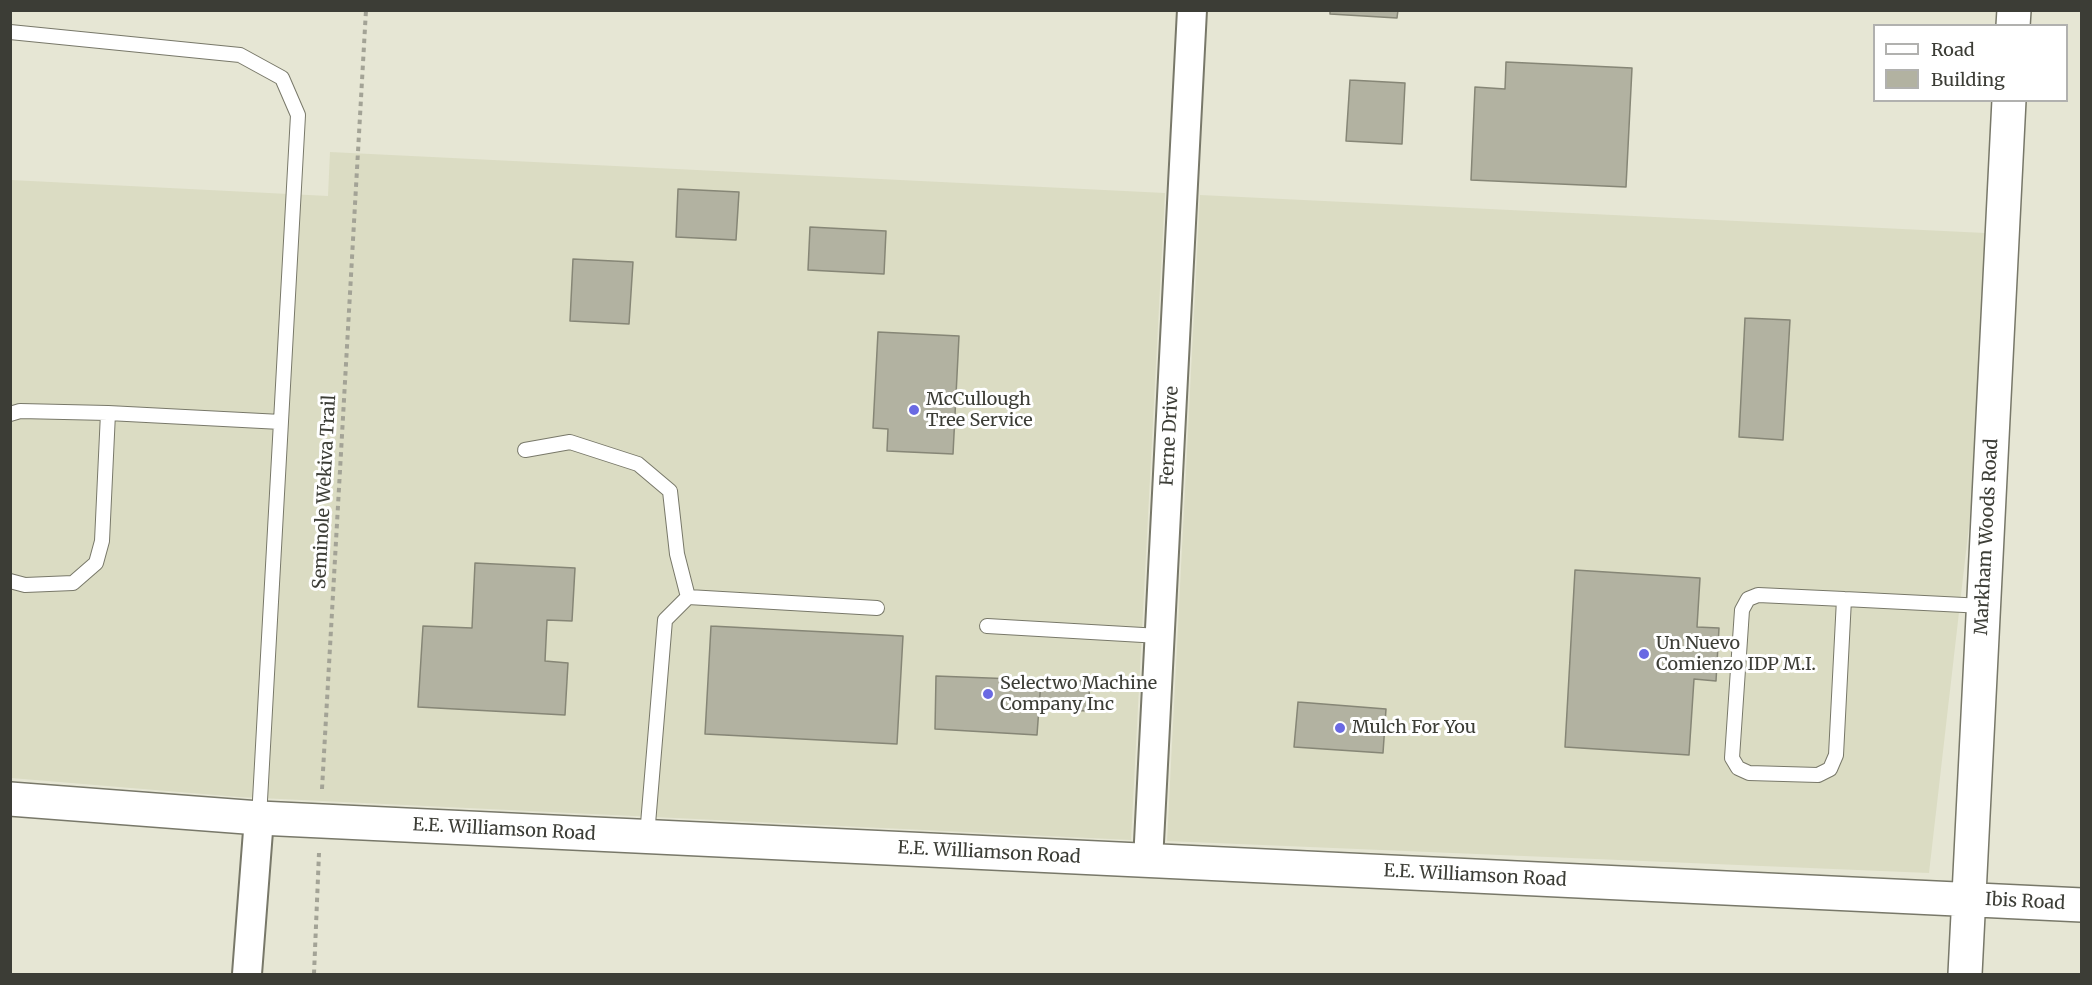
<!DOCTYPE html>
<html>
<head>
<meta charset="utf-8">
<style>
  body { margin:0 }
  #map { position:relative; width:2092px; height:985px; overflow:hidden; background:#e6e6d4; font-family:Merriweather,serif }
  canvas { display:block }
  .frame { position:absolute; inset:0; border:12px solid #3c3d36; pointer-events:none }
  .legend { position:absolute; left:1873px; top:24px; width:195px; height:78px; box-sizing:border-box; background:#fff; border:2px solid #b1b1af; margin:0; padding:8px 10px; list-style:none; font-size:18px; color:#3c3d36 }
  .legend li { display:flex; align-items:center; gap:12px; height:30px }
  .legend b { width:30px; border:2px solid #b1b1af }
</style>
</head>
<body>
<div id="map">
<canvas width="2092" height="985"></canvas>
<div class="frame"></div>
<ul class="legend">
<li><b style="height:8px;background:#fff"></b>Road</li>
<li><b style="height:16px;background:#b2b2a1"></b>Building</li>
</ul>
</div>
<script>
const ctx = document.querySelector('canvas').getContext('2d');
ctx.lineJoin = 'round';
function fill(path, color) { ctx.fillStyle = color; ctx.fill(path, 'evenodd'); }
const shape = rows => new Path2D(rows.map(r => 'M' + r).join(''));
function trace(path, color, width, dash) { ctx.strokeStyle = color; ctx.lineWidth = width; ctx.lineCap = dash ? 'butt' : 'round'; ctx.setLineDash(dash || []); ctx.stroke(path); }
function write(font, color, halo, rows, align = 'center') {
  ctx.font = font + ' Merriweather,serif'; ctx.lineWidth = 6; ctx.setLineDash([]); ctx.textBaseline = 'middle'; ctx.strokeStyle = halo; ctx.fillStyle = color; for (const [text, x, y, turn = 0] of rows) {
    ctx.save(); ctx.translate(x, y); ctx.rotate((+turn || 0) * Math.PI / 180); ctx.textAlign = isNaN(turn) ? turn : align; if (halo) ctx.strokeText(text, 0, 0); ctx.fillText(text, 0, 0); ctx.restore();
  }
}
const built = shape([
  [330,152,1165,193,1131,840,239,797,11,778,11,180,328,196],
  [1200,195,1985,233,1971,508,1929,873,1167,841]
]);
const building = shape([
  [1330,10,1398,10,1397,18,1330,14,1330,10],
  [1506,62,1632,68,1626,187,1471,180,1475,87,1505,89,1506,62],
  [1350,80,1405,83,1402,144,1346,141,1350,80],
  [678,189,739,192,736,240,676,237,678,189],
  [810,227,886,231,884,274,808,270,810,227],
  [573,259,633,262,629,324,570,321,573,259],
  [1745,318,1790,320,1783,440,1739,437,1745,318],
  [878,332,959,336,953,454,887,451,888,429,873,428,878,332],
  [475,563,575,568,572,621,547,620,545,661,568,663,565,715,418,707,423,626,472,628,475,563],
  [1575,570,1700,578,1697,627,1719,628,1716,681,1694,679,1689,755,1565,747,1575,570],
  [711,626,903,636,897,744,705,734,711,626],
  [936,676,1041,680,1037,735,935,729,936,676],
  [1041,680,1090,681,1088,711,1039,709,1041,680],
  [1298,702,1386,709,1383,753,1294,747,1298,702]
]);
const path = shape([
  [322,789,366,10],
  [314,974,319,853]
]);
const lane = shape([
  [10,32,240,55,282,78,298,115,259,818],
  [10,414,20,411,108,413,281,422],
  [525,450,570,442,638,464,670,491,677,554,688,597],
  [10,581,25,585,73,583,96,563,102,541,108,413],
  [1844,599,1836,755,1830,769,1818,775,1749,773,1738,768,1732,758,1742,610,1748,599,1758,595,1844,599,1984,606],
  [987,626,1160,636],
  [647,836,665,620,688,597,877,608]
]);
const street = shape([
  [1148,861,1192,10],
  [247,974,259,818]
]);
const secondary = shape([
  [2013,26,2014,10],
  [10,799,259,818,2082,905],
  [1965,974,2009,100]
]);
const markers = [
  [914,410,6,"#6a69e3"],
  [1644,654,6,"#6a69e3"],
  [988,694,6,"#6a69e3"],
  [1340,728,6,"#6a69e3"]
];
const poiNames = [
  ["McCullough",926,400],
  ["Tree Service",926,421],
  ["Un Nuevo",1656,644],
  ["Comienzo IDP M.I.",1656,665],
  ["Selectwo Machine",1000,684],
  ["Company Inc",1000,705],
  ["Mulch For You",1352,728]
];
const streetNames = [
  ["Ferne Drive",1170,436,-87],
  ["Seminole Wekiva Trail",325,492,-87],
  ["Markham Woods Road",1987,537,-87],
  ["E.E. Williamson Road",504,830,3],
  ["E.E. Williamson Road",989,853,3],
  ["E.E. Williamson Road",1475,876,3],
  ["Ibis Road",2025,902,3]
];
fill(built, '#dbdcc3');
fill(building, '#b2b2a1');
trace(building, '#868676', 1.5);
trace(lane, '#787869', 16);
trace(street, '#787869', 32);
trace(secondary, '#787869', 36);
trace(path, '#a3a396', 4, [4.5, 4.5]);
trace(lane, '#fff', 14);
trace(street, '#fff', 28);
trace(secondary, '#fff', 33);
for (const [x, y, r, color] of markers) { const dot = new Path2D(); dot.arc(x, y, r, 0, 2 * Math.PI); ctx.fillStyle = color; ctx.fill(dot); trace(dot, '#fff', 2); }
write('18px', '#3c3d36', '#fff', poiNames, 'left');
write('18px', '#3c3d36', '#fff', streetNames);
</script>
</body>
</html>
